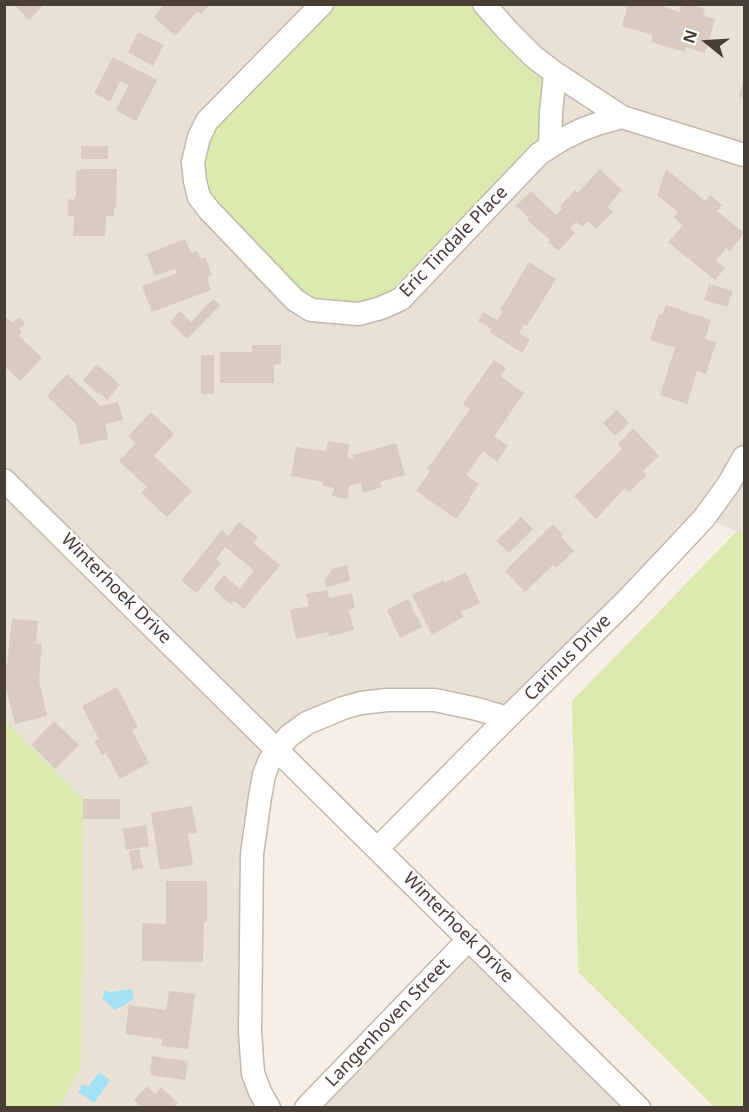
<!DOCTYPE html>
<html>
<head>
<meta charset="utf-8">
<style>
  body { margin:0 }
  #map { position:relative; width:749px; height:1112px; overflow:hidden; background:#f5efe8; font-family:"Noto Sans",sans-serif }
  canvas { display:block }
  .frame { position:absolute; inset:0; border:6px solid #493e36; pointer-events:none }
  .north { position:absolute; left:677px; top:12px; width:60px; height:60px; -webkit-text-stroke:4px #fff; paint-order:stroke; rotate:288deg; font-size:16px; font-weight:700; line-height:24px; text-align:center; color:#493e36 }
  .north::after { content:''; display:block; margin:auto; width:21px; height:27px; background:#493e36; clip-path:polygon(50% 0,100% 100%,50% 72%,0 100%) }
</style>
</head>
<body>
<div id="map">
<canvas width="749" height="1112"></canvas>
<div class="frame"></div>
<div class="north">N</div>
</div>
<script>
const ctx = document.querySelector('canvas').getContext('2d');
ctx.lineJoin = 'round';
function fill(path, color) { ctx.fillStyle = color; ctx.fill(path, 'evenodd'); }
const shape = rows => new Path2D(rows.map(r => 'M' + r).join(''));
function trace(path, color, width, dash) { ctx.strokeStyle = color; ctx.lineWidth = width; ctx.lineCap = dash ? 'butt' : 'round'; ctx.setLineDash(dash || []); ctx.stroke(path); }
function write(font, color, halo, rows, align = 'center') {
  ctx.font = font + ' "Noto Sans",sans-serif'; ctx.lineWidth = 5; ctx.setLineDash([]); ctx.textBaseline = 'middle'; ctx.strokeStyle = halo; ctx.fillStyle = color; for (const [text, x, y, turn = 0] of rows) {
    ctx.save(); ctx.translate(x, y); ctx.rotate((+turn || 0) * Math.PI / 180); ctx.textAlign = isNaN(turn) ? turn : align; if (halo) ctx.strokeText(text, 0, 0); ctx.fillText(text, 0, 0); ctx.restore();
  }
}
const residential = shape([
  [5,5,744,5,744,534,704,518,507,718,435,700,307,723,257,794,254,1083,269,1107,5,1108],
  [469,939,639,1108,306,1108]
]);
const green = shape([
  [321,5,489,5,555,73,550,147,378,312,311,310,199,197,207,121],
  [737,531,744,534,744,1107,715,1108,578,972,572,701],
  [4,720,83,798,81,1068,60,1107,5,1107]
]);
const water = shape([
  [131,989,134,998,125,1005,114,1010,106,1001,102,999,105,990,111,992],
  [99,1072,110,1080,94,1103,78,1092,83,1084,88,1087]
]);
const building = shape([
  [14,4,44,4,29,20],
  [165,4,210,4,201,14,198,11,175,36,154,17],
  [628,4,656,4,679,12,682,4,691,4,705,9,703,16,715,19,705,53,686,47,685,52,651,42,653,35,622,26],
  [138,32,164,45,153,66,128,52],
  [113,57,157,80,136,121,116,110,129,85,120,81,110,102,94,93],
  [744,79,744,98,739,96],
  [81,146,108,146,108,159,81,159],
  [81,169,117,169,116,208,114,208,114,216,106,216,105,236,73,236,74,216,68,216,68,199,74,200,74,197,76,197,76,171,80,171],
  [600,169,622,190,607,207,613,212,596,229,588,221,582,227,576,222,570,228,575,233,558,251,548,242,550,240,527,220,529,218,516,206,531,191,556,215,562,209,560,206,575,190,578,193],
  [666,169,705,201,710,195,722,205,717,211,744,233,730,251,726,248,716,261,725,268,715,280,668,242,683,225,674,218,678,212,657,195],
  [185,239,191,253,197,251,200,259,205,257,212,275,207,277,211,290,152,312,142,286,177,273,175,269,155,276,147,254],
  [529,262,556,279,527,326,524,324,519,333,530,340,522,353,490,332,492,329,478,321,483,312,497,320,503,311,500,310],
  [709,284,733,291,727,307,704,300],
  [213,299,220,305,187,339,170,322,180,311,191,322],
  [666,305,711,320,705,339,716,342,706,374,697,371,687,404,660,395,675,348,650,340,659,314,662,315],
  [4,316,13,323,19,317,25,323,19,329,22,332,19,336,42,358,20,381,4,366],
  [252,345,281,345,281,364,274,365,274,383,220,383,220,352,252,352],
  [201,355,214,355,214,394,201,394],
  [494,360,506,368,500,376,524,393,494,436,508,446,497,461,483,451,466,475,479,484,469,498,471,499,456,519,416,491,430,471,427,469,470,409,463,404],
  [97,364,120,385,107,400,99,392,98,394,83,380],
  [67,374,101,406,118,402,123,420,105,424,108,439,80,445,76,424,47,396],
  [617,410,629,423,615,436,603,423],
  [151,412,174,434,154,456,192,491,167,517,141,493,147,487,119,461,136,443,128,436],
  [633,428,659,456,643,471,647,475,629,492,625,488,596,519,574,496,622,449,618,444],
  [328,441,349,444,347,458,354,459,353,455,396,443,405,475,380,482,382,487,363,493,361,483,349,486,348,499,332,496,334,488,322,486,323,482,291,476,296,447,326,451],
  [521,517,533,529,509,553,496,541],
  [239,522,258,537,253,543,280,565,244,609,234,601,231,604,213,589,224,575,240,589,254,570,225,547,216,559,221,563,197,593,181,581,222,530,228,536],
  [553,524,563,535,561,537,574,551,556,568,553,565,525,592,505,571],
  [347,565,350,581,326,587,325,581,332,569],
  [466,572,480,603,461,612,463,617,432,635,412,595,444,580,445,583],
  [327,590,329,598,352,593,355,608,349,610,354,630,329,636,328,632,296,639,290,610,309,606,306,594],
  [408,599,422,627,400,638,387,610],
  [12,619,38,621,36,643,42,644,39,680,47,716,15,724,4,679,4,664,7,664],
  [117,687,138,727,132,730,149,763,120,779,106,753,102,755,94,741,99,739,82,706],
  [54,721,79,745,55,769,31,745],
  [83,799,120,799,120,819,83,819],
  [192,806,197,833,188,834,193,865,160,870,151,813],
  [146,825,149,846,126,850,123,829],
  [139,849,143,868,132,870,129,851],
  [166,881,207,881,207,922,204,922,203,962,142,961,142,923,166,924],
  [169,991,195,994,188,1049,161,1046,162,1039,125,1034,129,1005,166,1010],
  [152,1056,188,1061,185,1080,150,1075],
  [147,1086,155,1094,161,1087,178,1103,175,1105,178,1108,142,1108,134,1100]
]);
const minor = shape([
  [322,4,207,121,199,137,193,162,195,181,199,197,209,210,295,300,311,310,359,314,381,308,401,299,539,154,561,140,581,130,597,124,622,117],
  [484,4,508,31,534,57,555,73,622,117,744,155],
  [550,147,551,112,555,73],
  [4,480,639,1108],
  [377,849,507,718,626,601,677,547,704,518,728,485,744,457],
  [269,1108,260,1092,253,1073,250,1032,252,854,260,797,264,775,269,762,278,749,289,736,307,723,343,708,361,703,387,700,435,700,477,709,507,718],
  [306,1108,469,939]
]);
const streetNames = [
  ["Eric Tindale Place",454,242,-46],
  ["Winterhoek Drive",116,589,45],
  ["Carinus Drive",568,658,-45],
  ["Winterhoek Drive",458,928,45],
  ["Langenhoven Street",388,1023,-46]
];
fill(residential, '#e9e0d6');
fill(green, '#dbebaf');
fill(water, '#a2e2f4');
fill(building, '#dacbc0');
trace(minor, '#c4b8ad', 25);
trace(minor, '#fff', 22);
write('18px', '#493e36', '#fff', streetNames);
</script>
</body>
</html>
